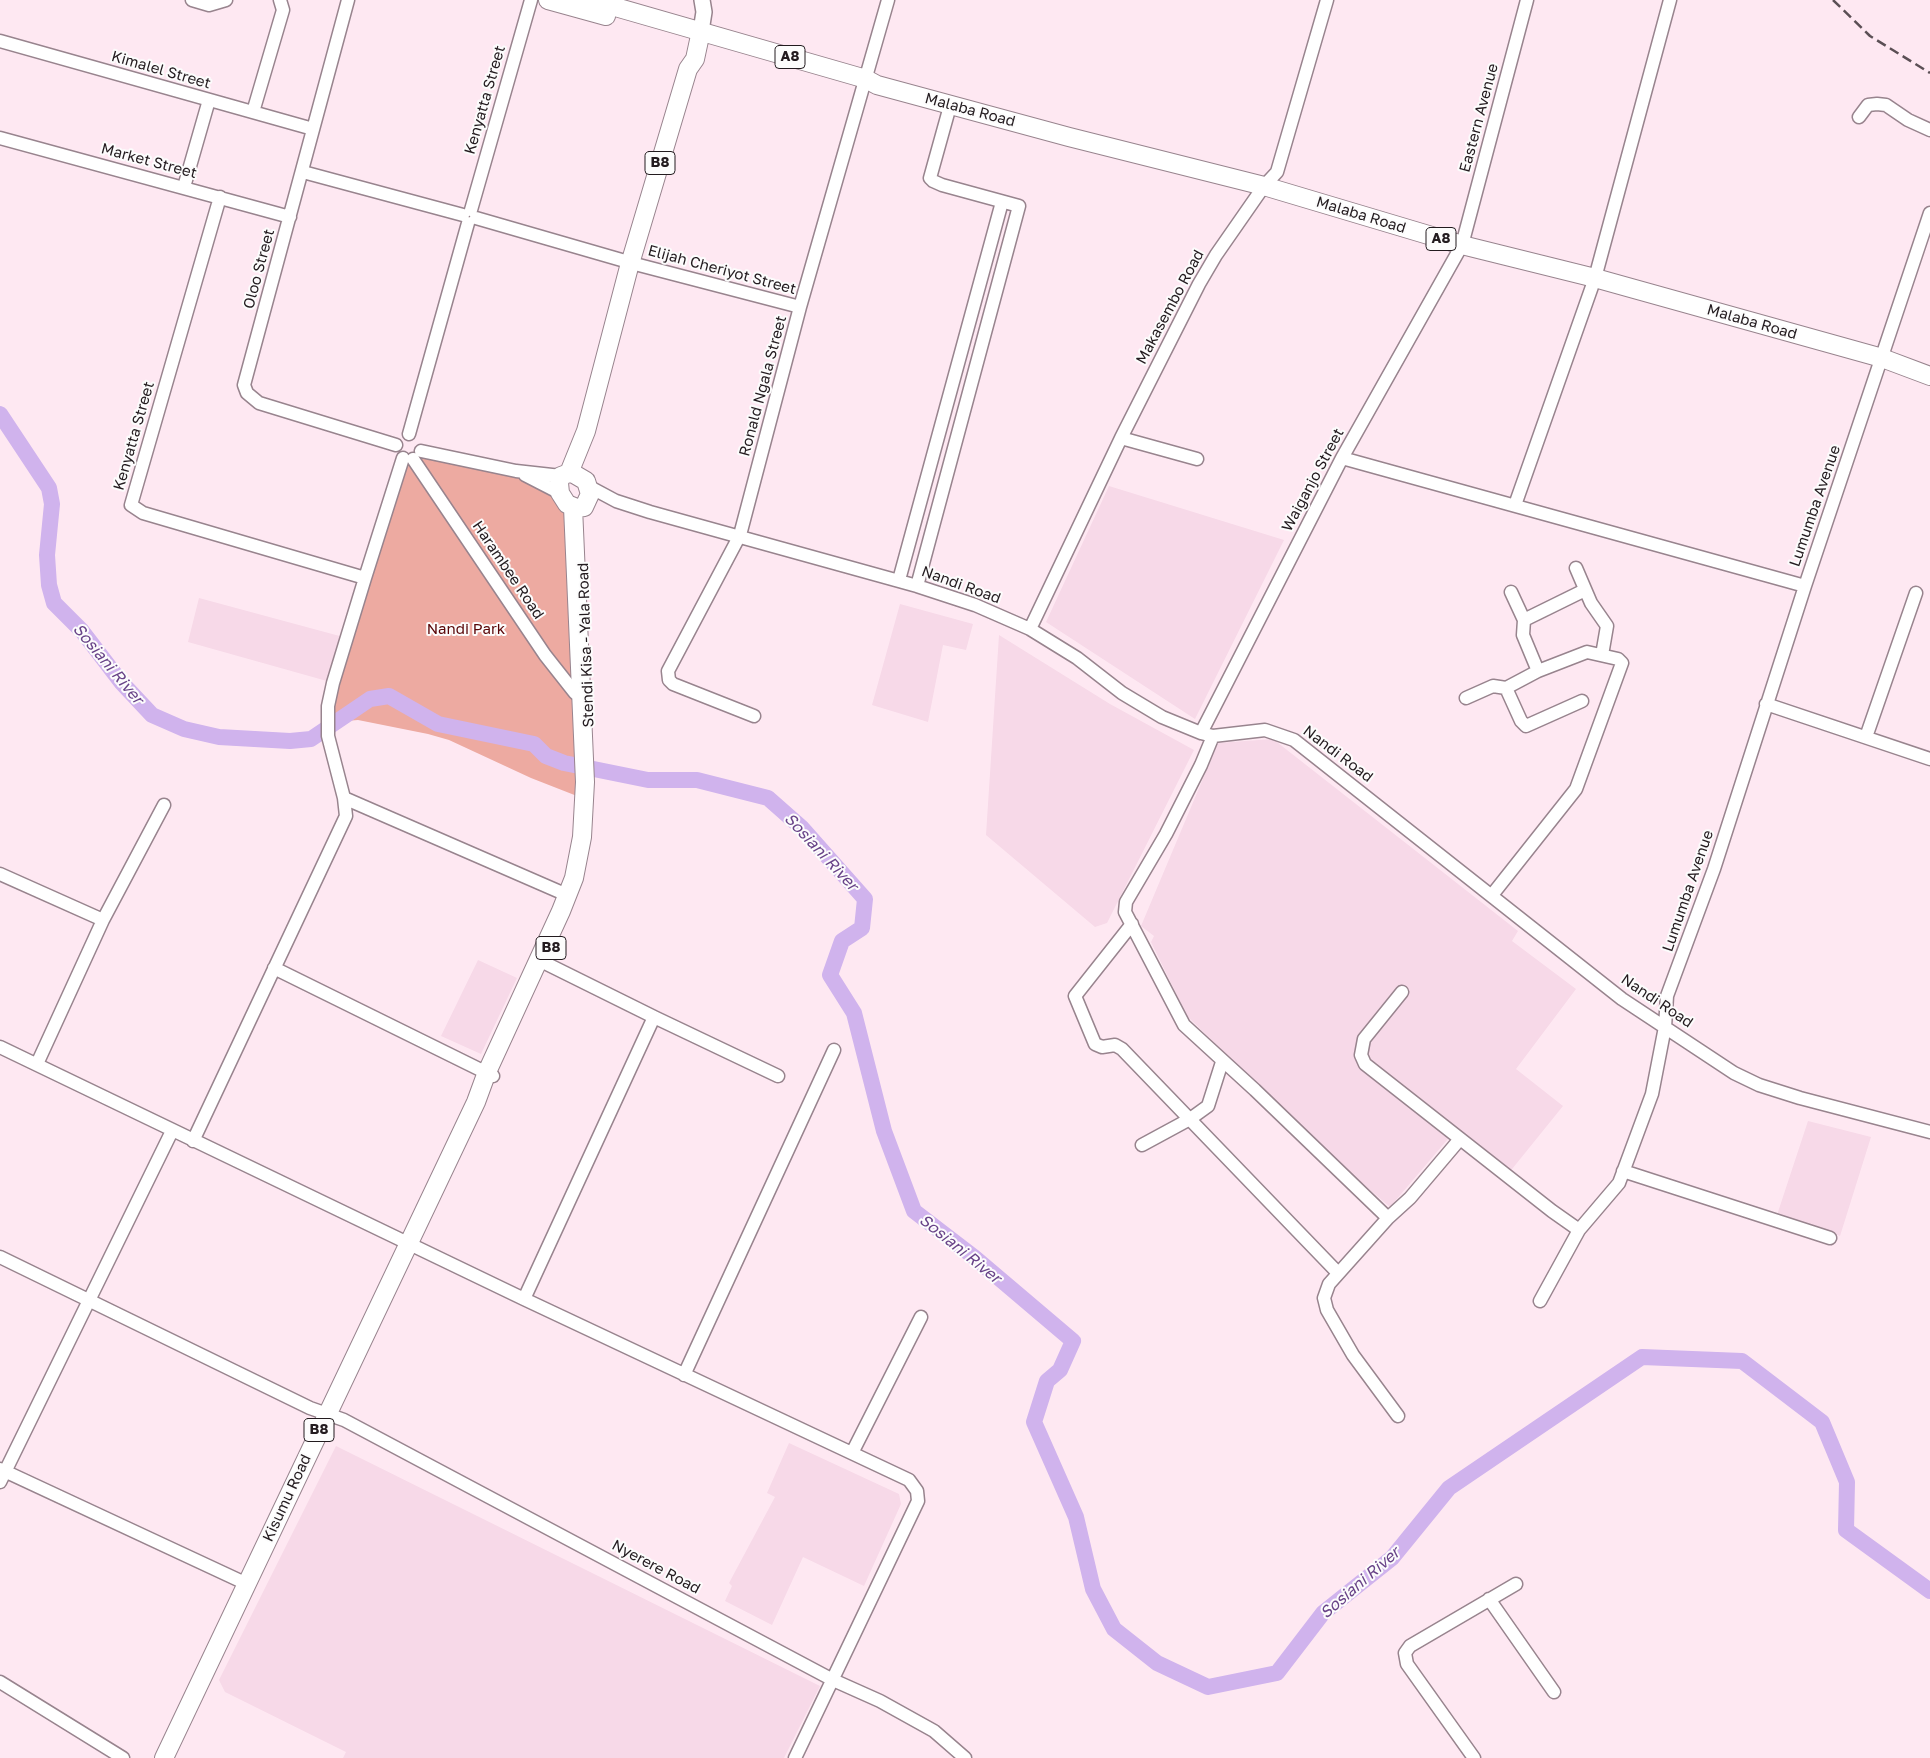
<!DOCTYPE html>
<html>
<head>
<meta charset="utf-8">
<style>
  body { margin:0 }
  canvas { display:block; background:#fee8f2 }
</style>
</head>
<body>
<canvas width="1930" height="1758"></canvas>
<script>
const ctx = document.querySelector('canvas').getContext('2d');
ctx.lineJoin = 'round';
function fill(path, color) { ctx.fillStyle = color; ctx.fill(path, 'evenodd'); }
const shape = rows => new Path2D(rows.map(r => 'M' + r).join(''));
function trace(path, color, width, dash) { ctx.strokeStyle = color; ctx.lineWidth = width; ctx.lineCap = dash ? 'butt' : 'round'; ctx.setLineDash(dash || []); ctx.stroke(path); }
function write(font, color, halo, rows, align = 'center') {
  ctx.font = font + ' "Golos Text",sans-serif'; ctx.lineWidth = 4; ctx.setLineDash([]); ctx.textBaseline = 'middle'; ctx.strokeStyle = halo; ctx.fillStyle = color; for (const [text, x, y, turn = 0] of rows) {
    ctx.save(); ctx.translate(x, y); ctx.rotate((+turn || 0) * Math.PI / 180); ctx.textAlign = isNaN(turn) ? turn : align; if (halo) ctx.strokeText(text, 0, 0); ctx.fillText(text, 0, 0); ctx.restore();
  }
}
const built = shape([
  [1109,486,1284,540,1195,719,1046,622],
  [199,598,347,638,334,683,188,642],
  [900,604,973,624,966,650,943,645,928,722,872,705],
  [999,635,1110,704,1194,750,1107,923,1095,927,986,835],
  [1273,739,1518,931,1512,941,1576,989,1516,1069,1563,1106,1504,1179,1453,1133,1390,1207,1334,1159,1187,1016,1151,942,1154,936,1141,926,1218,743],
  [478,960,517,978,481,1054,441,1036],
  [1808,1121,1871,1137,1840,1236,1777,1215],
  [789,1443,899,1494,901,1504,864,1586,803,1557,772,1625,725,1601,732,1586,729,1583,775,1497,767,1493],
  [336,1446,820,1686,784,1758,343,1758,346,1752,225,1692,219,1680]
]);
const green = shape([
  [422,453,516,473,573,508,577,796,531,778,449,740,428,734,358,720,346,721,330,736,330,706,405,461]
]);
const river = shape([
  [0,414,49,488,52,504,47,555,49,585,54,603,82,631,121,682,152,715,184,729,219,737,290,741,311,739,370,699,389,696,438,724,534,744,546,756,564,763,648,780,697,780,768,798,802,828,865,899,862,928,842,941,830,975,854,1013,884,1131,914,1211,974,1257,1073,1341,1060,1370,1047,1381,1034,1422,1076,1517,1093,1589,1114,1629,1157,1663,1208,1687,1277,1673,1323,1613,1392,1558,1449,1488,1642,1357,1742,1361,1822,1422,1847,1482,1846,1530,1930,1591]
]);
const minor = shape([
  [192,0,209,5,226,0],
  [348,0,244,385,247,393,259,403,396,445],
  [0,41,313,129],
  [253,112,283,10,280,0],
  [1859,117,1868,105,1877,104,1886,105,1908,120,1930,130],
  [0,138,290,217],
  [303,172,463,215],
  [184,187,209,100],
  [220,197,131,505,143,513,365,578],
  [471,210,531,0],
  [476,218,625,261],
  [635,264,800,307],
  [409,434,468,223],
  [1121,438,1197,459],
  [421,451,516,471,561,476],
  [1342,458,1805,586],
  [413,459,545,655,575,693,581,694],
  [525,475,560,493],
  [588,486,616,501,650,512,917,586,975,605,1030,629,1077,658,1122,693,1162,717,1201,733,1213,736,1265,730,1294,740,1622,999,1734,1073,1759,1085,1800,1098,1930,1132],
  [1515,505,1595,278,1670,0],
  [1576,568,1591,603,1607,626,1602,655],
  [899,580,1002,202],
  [917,586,1019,206,942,185,933,181,930,178,950,106],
  [1511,592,1524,620],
  [1030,629,1121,438,1199,284,1216,255,1264,186,1277,172,1327,0],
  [1538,671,1523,635,1524,620,1585,590],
  [1506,688,1521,721,1526,726,1582,701],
  [1466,698,1493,686,1506,688,1538,671,1587,652,1618,659,1622,663,1576,789,1492,895],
  [1766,704,1930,759],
  [754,716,673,684,669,680,668,671,740,535,800,307,888,0],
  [1201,733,1342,458,1462,245,1527,0],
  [1213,736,1201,765,1166,834,1126,902,1125,912,1184,1025,1255,1090,1388,1218,1410,1198,1460,1139],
  [1866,737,1916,593],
  [344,798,567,895],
  [0,874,103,920,37,1064],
  [103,920,164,805],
  [1132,924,1075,996,1095,1044,1102,1047,1115,1045,1122,1049,1338,1273],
  [274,968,493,1076],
  [1402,992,1364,1039,1361,1055,1365,1064,1552,1211,1579,1230,1619,1183,1652,1094,1665,1027,1667,996,1714,869,1805,586,1930,213],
  [654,1017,778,1076],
  [0,1047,524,1299,909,1480,917,1491,918,1501,795,1758],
  [193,1141,346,816,344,798,328,736,328,706,333,683,365,578,403,458],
  [1142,1145,1190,1119,1208,1106,1222,1062],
  [1623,1171,1830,1238],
  [1388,1218,1329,1284,1324,1298,1327,1310,1353,1355,1398,1416],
  [0,1257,310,1408,344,1420,833,1680,880,1701,934,1731,965,1758],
  [524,1299,654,1017,545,963],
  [1540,1301,1579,1230],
  [684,1375,834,1050],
  [852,1453,921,1317],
  [0,1469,247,1584],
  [0,1482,172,1131],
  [1489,1599,1554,1692],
  [0,1682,123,1758],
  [1474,1758,1407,1664,1405,1653,1410,1646,1516,1584]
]);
const major = shape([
  [701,31,704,12,702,0]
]);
const highway = shape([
  [548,0,606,16],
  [591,0,866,79,877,85,1069,137,1264,186,1462,245,1595,278,1882,358,1930,376],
  [632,257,688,69,695,59,701,31],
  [569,473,586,431,629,267],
  [569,473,574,474,586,481,590,494,584,507,577,508,567,504,560,493,559,483,561,476,569,473],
  [164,1758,476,1102,487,1072,561,911,574,878,582,837,585,782,573,507]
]);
const rail = shape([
  [1833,0,1870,36,1930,73]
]);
const shields = [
  [790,57,30],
  [660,163,30],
  [1441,239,30],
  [551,948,30],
  [319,1430,30]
];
const shieldNames = [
  ["A8",790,57],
  ["B8",660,163],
  ["A8",1441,239],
  ["B8",551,948],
  ["B8",319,1430]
];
const streetNames = [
  ["Kimalel Street",161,70,16],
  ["Kenyatta Street",485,100,-74],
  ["Malaba Road",970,110,15],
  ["Eastern Avenue",1479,118,-75],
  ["Market Street",149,161,15],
  ["Malaba Road",1361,215,17],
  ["Oloo Street",259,269,-75],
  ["Elijah Cheriyot Street",722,270,15],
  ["Makasembo Road",1170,307,-62],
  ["Malaba Road",1752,322,16],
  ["Ronald Ngala Street",763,386,-75],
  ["Kenyatta Street",134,436,-74],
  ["Waiganjo Street",1313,480,-62],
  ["Lumumba Avenue",1815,506,-71],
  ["Harambee Road",508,570,56],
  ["Nandi Road",961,585,20],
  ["Stendi Kisa - Yala Road",586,645,-92],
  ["Nandi Road",1338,754,37],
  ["Lumumba Avenue",1688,891,-71],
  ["Nandi Road",1657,1001,34],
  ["Kisumu Road",287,1498,-65],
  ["Nyerere Road",656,1567,28]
];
const parkNames = [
  ["Nandi Park",466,629]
];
const waterNames = [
  ["Sosiani River",108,664,50],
  ["Sosiani River",821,852,47],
  ["Sosiani River",960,1249,39],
  ["Sosiani River",1360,1583,-41]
];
fill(built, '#f7d9e8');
fill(green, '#edaaa1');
trace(river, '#d0b3ed', 16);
trace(minor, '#98848e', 15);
trace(major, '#98848e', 18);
trace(highway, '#98848e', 20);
trace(minor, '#fff', 12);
trace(major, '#fff', 15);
trace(highway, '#fff', 18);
trace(rail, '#5b4f55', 2.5, [10, 5]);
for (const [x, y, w] of shields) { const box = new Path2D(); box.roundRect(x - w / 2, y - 11.5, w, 23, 4); ctx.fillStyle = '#fcfcfc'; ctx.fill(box); trace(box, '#231b1f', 1); }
write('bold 14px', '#231b1f', null, shieldNames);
write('15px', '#231b1f', '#fcfcfc', streetNames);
write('15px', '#580406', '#fcfcfc', parkNames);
write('italic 16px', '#684388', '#fcfcfc', waterNames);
</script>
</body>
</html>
